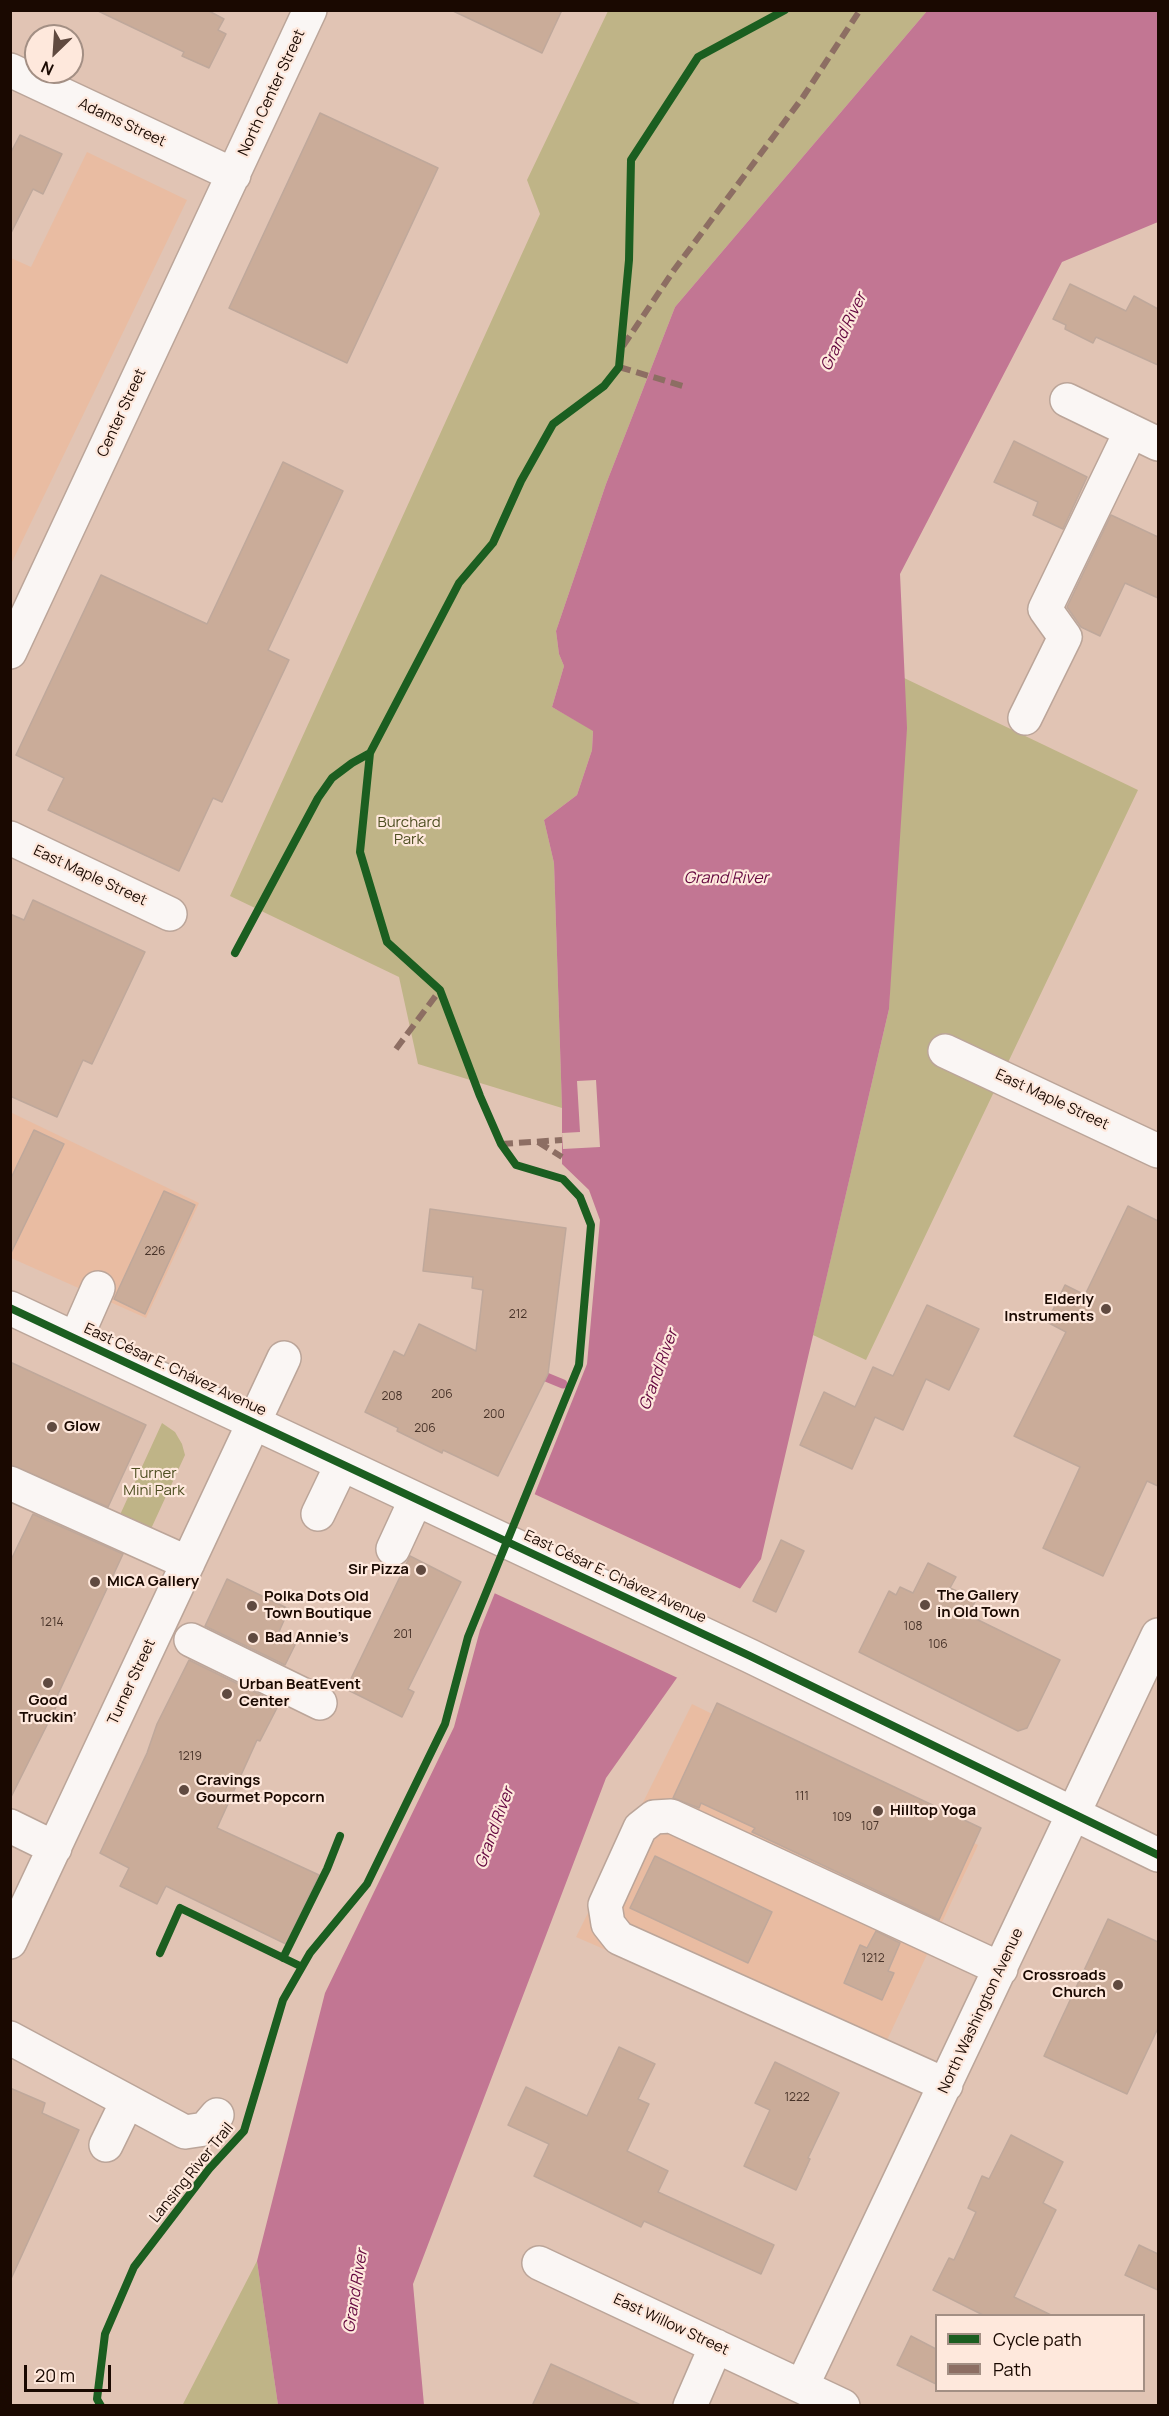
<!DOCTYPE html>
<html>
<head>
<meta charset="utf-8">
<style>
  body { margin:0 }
  #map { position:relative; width:1169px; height:2416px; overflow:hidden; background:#e1c4b4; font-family:Manrope,sans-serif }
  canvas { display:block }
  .frame { position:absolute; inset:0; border:12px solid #1a0901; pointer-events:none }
  .legend { position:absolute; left:935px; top:2314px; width:210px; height:78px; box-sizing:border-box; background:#fee8dc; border:2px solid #a38f84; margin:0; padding:8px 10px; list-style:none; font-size:18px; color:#1a0901 }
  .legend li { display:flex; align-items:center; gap:12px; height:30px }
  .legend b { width:30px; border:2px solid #a38f84 }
  .north { position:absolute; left:24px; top:24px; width:60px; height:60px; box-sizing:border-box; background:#fee8dc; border:2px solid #a38f84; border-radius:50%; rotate:205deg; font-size:16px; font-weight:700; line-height:24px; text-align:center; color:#1a0901 }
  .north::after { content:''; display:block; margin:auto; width:21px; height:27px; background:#604a40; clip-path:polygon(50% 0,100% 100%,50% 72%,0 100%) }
  .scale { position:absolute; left:24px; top:2365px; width:87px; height:27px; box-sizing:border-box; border:3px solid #1a0901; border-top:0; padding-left:8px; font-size:18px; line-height:21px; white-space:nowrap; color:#1a0901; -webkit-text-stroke:4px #fee8dc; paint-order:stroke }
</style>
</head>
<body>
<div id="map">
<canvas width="1169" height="2416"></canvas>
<div class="frame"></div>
<ul class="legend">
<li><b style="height:8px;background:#1b5e20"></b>Cycle path</li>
<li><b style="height:8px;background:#8d6e63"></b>Path</li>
</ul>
<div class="north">N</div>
<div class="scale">20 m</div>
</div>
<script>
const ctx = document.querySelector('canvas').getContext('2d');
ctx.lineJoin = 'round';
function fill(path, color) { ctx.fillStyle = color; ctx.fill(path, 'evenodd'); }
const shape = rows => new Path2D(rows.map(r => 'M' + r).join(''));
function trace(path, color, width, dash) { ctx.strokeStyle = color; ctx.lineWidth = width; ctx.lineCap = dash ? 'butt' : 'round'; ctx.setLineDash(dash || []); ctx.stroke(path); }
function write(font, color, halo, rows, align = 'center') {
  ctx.font = font + ' Manrope,sans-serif'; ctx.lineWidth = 4.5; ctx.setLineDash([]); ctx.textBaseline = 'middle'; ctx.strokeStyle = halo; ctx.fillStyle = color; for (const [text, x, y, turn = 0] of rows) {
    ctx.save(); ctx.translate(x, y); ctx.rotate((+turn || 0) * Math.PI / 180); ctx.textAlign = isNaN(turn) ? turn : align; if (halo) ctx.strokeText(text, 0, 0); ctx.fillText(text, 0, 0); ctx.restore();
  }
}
const built = shape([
  [87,152,187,200,11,564,11,258,31,267],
  [10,1112,199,1203,146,1318,11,1258],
  [692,1704,978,1845,875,2066,576,1937]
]);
const green = shape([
  [608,11,927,11,675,307,606,484,556,631,559,654,564,666,552,707,593,730,592,750,577,795,544,820,554,863,562,1108,418,1064,399,977,230,896,540,214,527,180],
  [902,677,1138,790,866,1360,813,1335,889,1009],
  [162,1423,175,1432,182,1444,185,1455,150,1531,119,1517],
  [257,2261,278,2405,182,2406]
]);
const water = shape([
  [927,11,1158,11,1158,222,1062,262,900,574,907,728,889,1009,761,1559,606,1778,413,2284,424,2405,278,2405,257,2261,325,1993,454,1727,480,1630,587,1364,600,1220,589,1190,562,1164,562,1108,554,863,544,820,577,795,592,750,593,731,552,707,564,666,559,654,556,631,606,484,675,307]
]);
const pier = shape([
  [596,1080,600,1147,563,1149,562,1133,580,1132,577,1081],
  [532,1493,743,1590,680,1679,492,1592]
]);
const stream = shape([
  [546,1377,563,1384]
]);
const building = shape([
  [96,10,207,10,224,19,218,30,226,34,209,68,182,56,184,52,96,10],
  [451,10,562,10,542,53,451,10],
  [320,113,438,168,347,363,229,308,320,113],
  [20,135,62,154,43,194,33,189,10,235,10,154,20,135],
  [1070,284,1126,311,1134,296,1158,309,1158,365,1096,337,1093,343,1065,329,1066,325,1053,319,1070,284],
  [1014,441,1087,477,1063,529,1033,515,1038,502,994,482,1014,441],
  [283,462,343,491,268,650,289,660,222,802,213,798,179,871,48,810,64,778,16,755,101,575,207,624,283,462],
  [1111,515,1158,537,1158,598,1125,583,1100,636,1081,627,1067,607,1111,515],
  [33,900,145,952,92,1064,83,1060,57,1117,10,1096,10,914,24,920,33,900],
  [34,1130,64,1144,10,1255,11,1178,34,1130],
  [164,1191,195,1205,145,1314,114,1299,164,1191],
  [1128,1206,1158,1221,1158,1486,1147,1481,1103,1576,1043,1548,1080,1467,1014,1436,1066,1332,1047,1322,1065,1285,1085,1295,1128,1206],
  [430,1209,566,1228,548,1374,498,1476,443,1450,442,1453,397,1431,398,1428,365,1412,394,1351,404,1356,419,1324,476,1351,483,1290,472,1288,473,1277,423,1271,430,1209],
  [927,1305,979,1329,949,1390,926,1379,903,1430,875,1417,852,1469,800,1445,824,1392,855,1407,873,1367,893,1376,927,1305],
  [10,1362,146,1425,108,1507,10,1465,10,1362],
  [33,1514,123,1554,53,1705,56,1707,10,1799,10,1562,33,1514],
  [781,1540,804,1551,776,1612,753,1601,781,1540],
  [410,1556,461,1582,408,1689,414,1692,402,1717,346,1689,410,1556],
  [928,1563,956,1577,950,1588,976,1600,968,1615,1060,1660,1027,1728,1018,1731,859,1652,889,1591,896,1595,900,1587,913,1593,928,1563],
  [227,1579,289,1609,278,1634,296,1643,285,1665,205,1626,227,1579],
  [189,1660,279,1704,260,1741,257,1740,217,1828,319,1875,286,1944,166,1886,157,1904,120,1886,129,1868,100,1853,147,1753,157,1724,189,1660],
  [717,1703,981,1828,939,1920,752,1832,755,1828,701,1803,699,1808,673,1798,717,1703],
  [655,1856,772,1912,748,1963,630,1908,655,1856],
  [1108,1919,1158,1942,1158,2028,1127,2094,1044,2056,1108,1919],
  [876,1931,900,1943,888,1971,894,1973,882,2000,844,1983,860,1945,867,1948,876,1931],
  [619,2047,655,2064,638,2099,649,2104,627,2151,668,2171,658,2192,774,2245,761,2274,644,2221,641,2227,534,2176,549,2144,508,2125,526,2087,587,2116,619,2047],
  [775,2062,839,2093,808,2158,810,2159,796,2190,744,2166,770,2110,755,2103,775,2062],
  [10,2088,45,2103,42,2113,79,2130,10,2281,10,2088],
  [1011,2135,1063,2162,1043,2203,1056,2210,1014,2297,1053,2316,985,2316,933,2290,949,2258,954,2260,976,2212,968,2208,982,2176,989,2179,1011,2135],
  [1139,2245,1158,2254,1158,2290,1125,2275,1139,2245],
  [911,2336,936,2349,936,2384,897,2365,911,2336],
  [551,2364,643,2406,532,2406,551,2364]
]);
const minor = shape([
  [10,70,234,175],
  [1067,400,1158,444],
  [10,652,310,10],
  [1025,718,1065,637,1045,609,1131,431],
  [10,838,170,914],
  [945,1051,1158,1151],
  [10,1308,750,1656,1158,1855],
  [76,1338,98,1288],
  [10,1483,188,1563],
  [318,1514,342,1464],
  [393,1549,416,1499],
  [191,1640,320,1703],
  [10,1826,55,1848],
  [10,1942,284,1358],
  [10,2038,185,2132,205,2129,217,2115],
  [946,2085,619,1938,608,1924,605,1905,640,1828,654,1817,671,1816,1001,1969],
  [106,2145,127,2102],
  [539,2263,843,2406],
  [802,2386,1158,1635],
  [690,2406,716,2346]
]);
const quiet = shape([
  [623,346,674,270,803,97,860,10],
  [619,367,683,386],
  [396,1049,440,990],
  [538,1142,562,1157],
  [501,1144,562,1140]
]);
const cycleway = shape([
  [235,953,318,798,332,778,352,763,370,753],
  [10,1308,750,1656,1158,1855],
  [160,1953,180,1908,300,1966],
  [283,1958,327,1869,340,1836],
  [101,2406,97,2399,105,2334,134,2267,209,2169,244,2131,283,2000,310,1953,367,1884,445,1724,468,1637,579,1365,591,1225,580,1197,563,1179,516,1165,501,1144,480,1096,440,990,387,942,360,852,370,753,459,583,493,543,521,481,553,424,604,386,619,367,629,260,631,160,698,57,785,10]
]);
const markers = [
  [1106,1309,6,"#604a40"],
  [52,1427,6,"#604a40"],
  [421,1570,6,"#604a40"],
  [95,1582,6,"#604a40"],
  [925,1605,6,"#604a40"],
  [252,1606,6,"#604a40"],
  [253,1638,6,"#604a40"],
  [48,1683,6,"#604a40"],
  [227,1694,6,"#604a40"],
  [184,1790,6,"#604a40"],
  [878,1811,6,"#604a40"],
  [1118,1985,6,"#604a40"]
];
const numberNames = [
  ["226",155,1252],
  ["212",518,1315],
  ["206",442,1395],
  ["208",392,1397],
  ["200",494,1415],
  ["206",425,1429],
  ["1214",52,1623],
  ["108",913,1627],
  ["201",403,1635],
  ["106",938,1645],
  ["1219",190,1757],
  ["111",802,1797],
  ["109",842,1818],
  ["107",870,1827],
  ["1212",873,1959],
  ["1222",797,2098]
];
const streetNames = [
  ["North Center Street",272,93,-65],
  ["Adams Street",122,123,25],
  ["Center Street",122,413,-65],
  ["East Maple Street",90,876,25],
  ["East Maple Street",1052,1100,25],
  ["East César E. Chávez Avenue",175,1370,25],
  ["East César E. Chávez Avenue",615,1577,25],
  ["Turner Street",132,1682,-65],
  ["North Washington Avenue",981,2011,-65],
  ["Lansing River Trail",192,2173,-51],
  ["East Willow Street",671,2325,25]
];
const parkNames = [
  ["Burchard",409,823],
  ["Park",409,840],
  ["Turner",154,1474],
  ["Mini Park",154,1491]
];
const poiNames = [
  ["Elderly",1094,1300,"right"],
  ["Instruments",1094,1317,"right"],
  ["Glow",64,1427],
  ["Sir Pizza",409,1570,"right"],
  ["MICA Gallery",107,1582],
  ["The Gallery",937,1596],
  ["in Old Town",937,1613],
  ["Polka Dots Old",264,1597],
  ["Town Boutique",264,1614],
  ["Bad Annie’s",265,1638],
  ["Urban BeatEvent",239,1685],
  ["Center",239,1702],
  ["Good",48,1701,"center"],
  ["Truckin’",48,1718,"center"],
  ["Cravings",196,1781],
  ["Gourmet Popcorn",196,1798],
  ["Hilltop Yoga",890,1811],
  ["Crossroads",1106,1976,"right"],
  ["Church",1106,1993,"right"]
];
const waterNames = [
  ["Grand River",844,332,-64],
  ["Grand River",726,879],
  ["Grand River",659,1370,-70],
  ["Grand River",495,1828,-70],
  ["Grand River",356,2291,-81]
];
fill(built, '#e9bca2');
fill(green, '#bfb487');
fill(water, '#c27693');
fill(pier, '#e1c4b4');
trace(stream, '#c27693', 9);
fill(building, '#caac99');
trace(building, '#bfa89b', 1.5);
trace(minor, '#bba599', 36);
trace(minor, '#faf6f4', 33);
trace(quiet, '#8d6e63', 6, [12, 6]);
trace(cycleway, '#1b5e20', 8);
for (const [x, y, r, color] of markers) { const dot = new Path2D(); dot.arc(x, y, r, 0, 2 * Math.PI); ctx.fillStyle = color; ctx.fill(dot); trace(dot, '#fee8dc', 2); }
write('12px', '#473228', null, numberNames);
write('15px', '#1a0901', '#fee8dc', streetNames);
write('15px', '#4e4f22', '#fee8dc', parkNames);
write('bold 15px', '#1a0901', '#fee8dc', poiNames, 'left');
write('italic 16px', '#64063f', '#fee8dc', waterNames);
</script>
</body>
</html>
